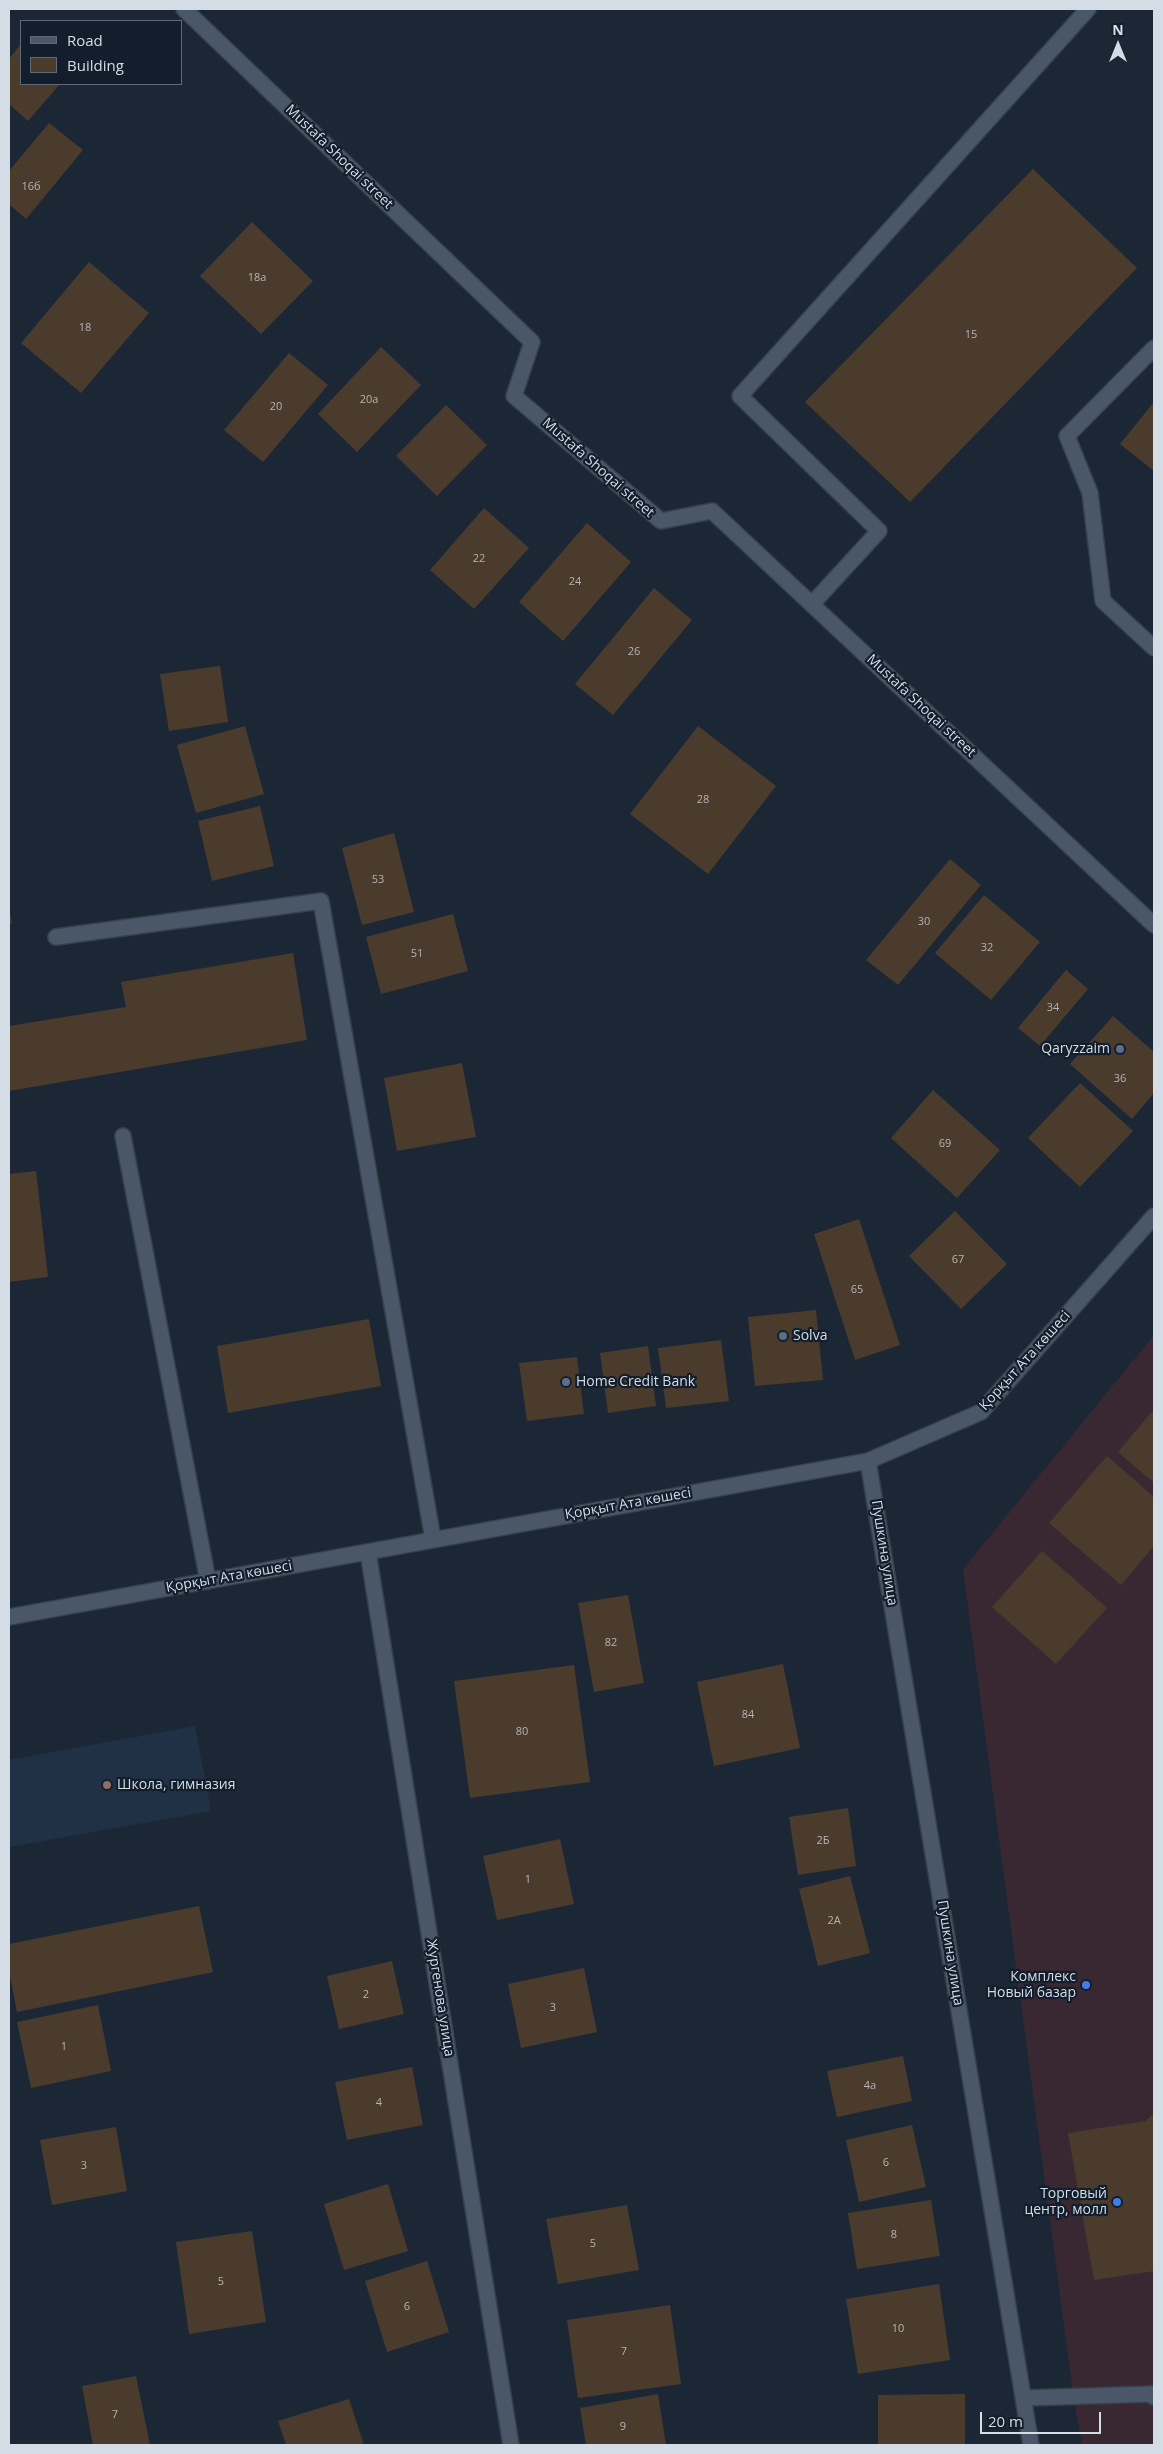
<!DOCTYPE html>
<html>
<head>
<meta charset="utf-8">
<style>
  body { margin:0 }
  #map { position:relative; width:1163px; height:2454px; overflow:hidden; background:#1c2736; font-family:"Open Sans",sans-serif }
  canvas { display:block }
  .frame { position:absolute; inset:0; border:10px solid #d4dce6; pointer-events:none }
  .legend { position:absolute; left:20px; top:20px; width:162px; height:65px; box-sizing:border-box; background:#121e2c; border:1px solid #606a76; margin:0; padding:6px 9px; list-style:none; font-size:15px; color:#d4dce6 }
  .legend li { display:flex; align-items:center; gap:10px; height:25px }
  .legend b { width:25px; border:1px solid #606a76 }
  .north { position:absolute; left:1093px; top:20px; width:50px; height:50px; -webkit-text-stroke:4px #121e2c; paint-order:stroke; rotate:0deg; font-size:14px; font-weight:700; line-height:20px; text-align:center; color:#d4dce6 }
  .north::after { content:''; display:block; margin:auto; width:18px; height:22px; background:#d4dce6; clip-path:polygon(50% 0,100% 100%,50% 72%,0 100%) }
  .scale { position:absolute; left:980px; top:2412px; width:121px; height:22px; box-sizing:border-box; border:2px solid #d4dce6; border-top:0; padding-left:6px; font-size:15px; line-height:18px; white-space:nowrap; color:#d4dce6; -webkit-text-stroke:4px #121e2c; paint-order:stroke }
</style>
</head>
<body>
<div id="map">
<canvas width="1163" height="2454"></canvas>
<div class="frame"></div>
<ul class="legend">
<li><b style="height:6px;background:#4a5768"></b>Road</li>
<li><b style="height:14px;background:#4b3b2d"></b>Building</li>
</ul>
<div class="north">N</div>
<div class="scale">20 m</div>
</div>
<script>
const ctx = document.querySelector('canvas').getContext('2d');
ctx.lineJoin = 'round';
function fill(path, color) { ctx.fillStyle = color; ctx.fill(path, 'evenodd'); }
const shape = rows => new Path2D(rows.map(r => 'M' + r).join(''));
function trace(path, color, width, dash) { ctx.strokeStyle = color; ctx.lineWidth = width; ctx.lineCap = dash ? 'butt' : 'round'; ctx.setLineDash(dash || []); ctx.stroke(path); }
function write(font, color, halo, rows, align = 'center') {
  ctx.font = font + ' "Open Sans",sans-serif'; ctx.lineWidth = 4.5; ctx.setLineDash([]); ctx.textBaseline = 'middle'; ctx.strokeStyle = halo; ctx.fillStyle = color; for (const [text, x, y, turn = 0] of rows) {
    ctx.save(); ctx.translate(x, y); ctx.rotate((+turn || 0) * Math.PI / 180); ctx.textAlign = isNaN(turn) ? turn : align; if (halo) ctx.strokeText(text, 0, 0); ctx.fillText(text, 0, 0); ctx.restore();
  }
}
const commercial = shape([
  [1154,1335,1154,2445,1082,2445,1074,2400,963,1569]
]);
const built = shape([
  [195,1726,211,1811,9,1847,9,1760]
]);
const building = shape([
  [21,44,21,84,60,84,28,121,9,104,9,59],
  [49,123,83,150,26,219,9,204,9,171],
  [1033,169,1137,268,910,502,805,402],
  [252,222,313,281,261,334,200,276],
  [89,262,149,313,81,393,21,343],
  [381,347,421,385,357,452,318,414],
  [289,353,328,385,263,462,224,430],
  [1154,402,1154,471,1120,444],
  [446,405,487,445,437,496,396,456],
  [484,508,529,548,474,609,430,570],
  [587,523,631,562,563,641,519,602],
  [654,588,692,620,613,715,575,684],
  [220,666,228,722,169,731,160,674],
  [245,726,264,794,196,813,177,745],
  [698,726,776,786,708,874,630,814],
  [260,806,274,866,212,881,198,821],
  [394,833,414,912,362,925,342,848],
  [950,859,981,885,898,985,866,960],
  [984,895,1040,942,991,1000,935,953],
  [9,906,12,923,9,924],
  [453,914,468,971,381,994,366,937],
  [293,953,307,1040,9,1091,9,1026,126,1007,121,982],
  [1066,970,1088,989,1040,1046,1018,1028],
  [1113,1016,1154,1052,1154,1093,1132,1119,1070,1064],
  [462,1063,476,1137,397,1151,384,1078],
  [1080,1083,1133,1131,1080,1187,1028,1138],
  [933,1090,1000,1150,957,1198,891,1138],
  [36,1171,48,1277,9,1282,9,1174],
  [955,1211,1007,1264,961,1309,909,1256],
  [859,1219,900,1345,855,1360,814,1234],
  [816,1310,823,1380,755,1386,748,1317],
  [369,1319,381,1386,228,1413,217,1346],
  [721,1340,729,1401,666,1408,658,1348],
  [648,1346,656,1406,608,1413,600,1353],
  [577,1357,584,1414,527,1421,519,1363],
  [1154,1409,1154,1483,1118,1452],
  [1107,1456,1154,1497,1154,1546,1121,1585,1049,1523],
  [1042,1551,1107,1608,1056,1664,992,1607],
  [628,1595,644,1683,594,1692,578,1603],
  [783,1664,800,1748,714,1766,697,1682],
  [574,1665,590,1782,470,1798,454,1681],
  [848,1808,856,1866,798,1875,789,1817],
  [560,1839,574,1904,497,1920,483,1856],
  [850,1876,870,1953,818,1966,799,1889],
  [199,1906,213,1972,17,2012,9,1971,9,1944],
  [392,1961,404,2014,339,2029,327,1976],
  [584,1968,597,2032,521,2048,508,1984],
  [98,2005,111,2071,31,2088,17,2022],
  [903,2056,912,2101,837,2117,827,2071],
  [412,2067,423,2125,347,2140,335,2082],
  [1154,2113,1154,2271,1094,2280,1068,2133,1146,2121],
  [912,2125,926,2187,859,2202,846,2140],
  [116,2127,127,2191,52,2205,40,2140],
  [388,2184,408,2251,344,2270,324,2204],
  [931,2200,940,2256,857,2269,848,2213],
  [627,2205,639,2270,558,2284,546,2219],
  [252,2231,266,2322,189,2334,176,2242],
  [427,2261,449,2332,387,2352,365,2281],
  [939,2284,950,2360,858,2374,846,2299],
  [670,2305,681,2384,578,2398,567,2320],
  [136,2376,150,2445,93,2445,82,2386],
  [658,2394,666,2445,586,2445,580,2408],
  [965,2394,965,2445,878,2445,878,2395],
  [349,2399,364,2445,286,2445,278,2421]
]);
const service = shape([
  [1154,348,1067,436,1090,493,1103,601,1154,648],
  [812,604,879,531,740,396,1088,9],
  [56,937,321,901,433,1539],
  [123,1136,208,1581],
  [1024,2398,1152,2394,1154,2397]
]);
const minor = shape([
  [184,9,532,342,514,396,661,521,712,511,1154,925],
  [868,1461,1031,2445],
  [368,1552,511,2445]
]);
const secondary = shape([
  [9,1617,868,1461,981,1412,1154,1216]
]);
const markers = [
  [1120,1049,5,"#5c6f8a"],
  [783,1336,5,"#5c6f8a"],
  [566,1382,5,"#5c6f8a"],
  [107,1785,5,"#8d6e63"],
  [1086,1985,5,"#3f7fe0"],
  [1117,2202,5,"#3f7fe0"]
];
const numberNames = [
  ["16б",31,187],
  ["18а",257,278],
  ["18",85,328],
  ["15",971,335],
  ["20а",369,400],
  ["20",276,407],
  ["22",479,559],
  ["24",575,582],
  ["26",634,652],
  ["28",703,800],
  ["53",378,880],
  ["30",924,922],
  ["32",987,948],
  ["51",417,954],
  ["34",1053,1008],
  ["36",1120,1079],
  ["69",945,1144],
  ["67",958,1260],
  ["65",857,1290],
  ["82",611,1643],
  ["84",748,1715],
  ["80",522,1732],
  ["2Б",823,1841],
  ["1",528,1880],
  ["2А",834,1921],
  ["2",366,1995],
  ["3",553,2008],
  ["1",64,2047],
  ["4а",870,2086],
  ["4",379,2103],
  ["6",886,2163],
  ["3",84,2166],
  ["8",894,2235],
  ["5",593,2244],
  ["5",221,2282],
  ["6",407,2307],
  ["10",898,2329],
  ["7",624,2352],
  ["7",115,2415],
  ["9",623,2427]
];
const streetNames = [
  ["Mustafa Shoqai street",339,157,44],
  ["Mustafa Shoqai street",598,468,41],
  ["Mustafa Shoqai street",921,706,43],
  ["Қорқыт Ата көшесі",1025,1361,-48],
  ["Қорқыт Ата көшесі",628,1504,-10],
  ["Пушкина улица",884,1553,81],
  ["Қорқыт Ата көшесі",229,1577,-10],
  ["Пушкина улица",950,1953,81],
  ["Жургенова улица",440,1998,81]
];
const poiNames = [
  ["Qaryzzaim",1110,1049],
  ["Solva",793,1336,"left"],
  ["Home Credit Bank",576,1382,"left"],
  ["Школа, гимназия",117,1785,"left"],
  ["Комплекс",1076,1977],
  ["Новый базар",1076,1993],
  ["Торговый",1107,2194],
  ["центр, молл",1107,2210]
];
fill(commercial, '#392831');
fill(built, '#213145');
fill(building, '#4b3b2d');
trace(service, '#37414d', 18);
trace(minor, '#37414d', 18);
trace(secondary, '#37414d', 18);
trace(service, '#4a5768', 15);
trace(minor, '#4a5768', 15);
trace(secondary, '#4a5768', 15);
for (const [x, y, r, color] of markers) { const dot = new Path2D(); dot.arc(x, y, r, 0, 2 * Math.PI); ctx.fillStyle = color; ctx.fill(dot); trace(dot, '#121e2c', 2); }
write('11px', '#b2b4b8', null, numberNames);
write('14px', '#d4dce6', '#121e2c', streetNames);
write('14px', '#d4dce6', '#121e2c', poiNames, 'right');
</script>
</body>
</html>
